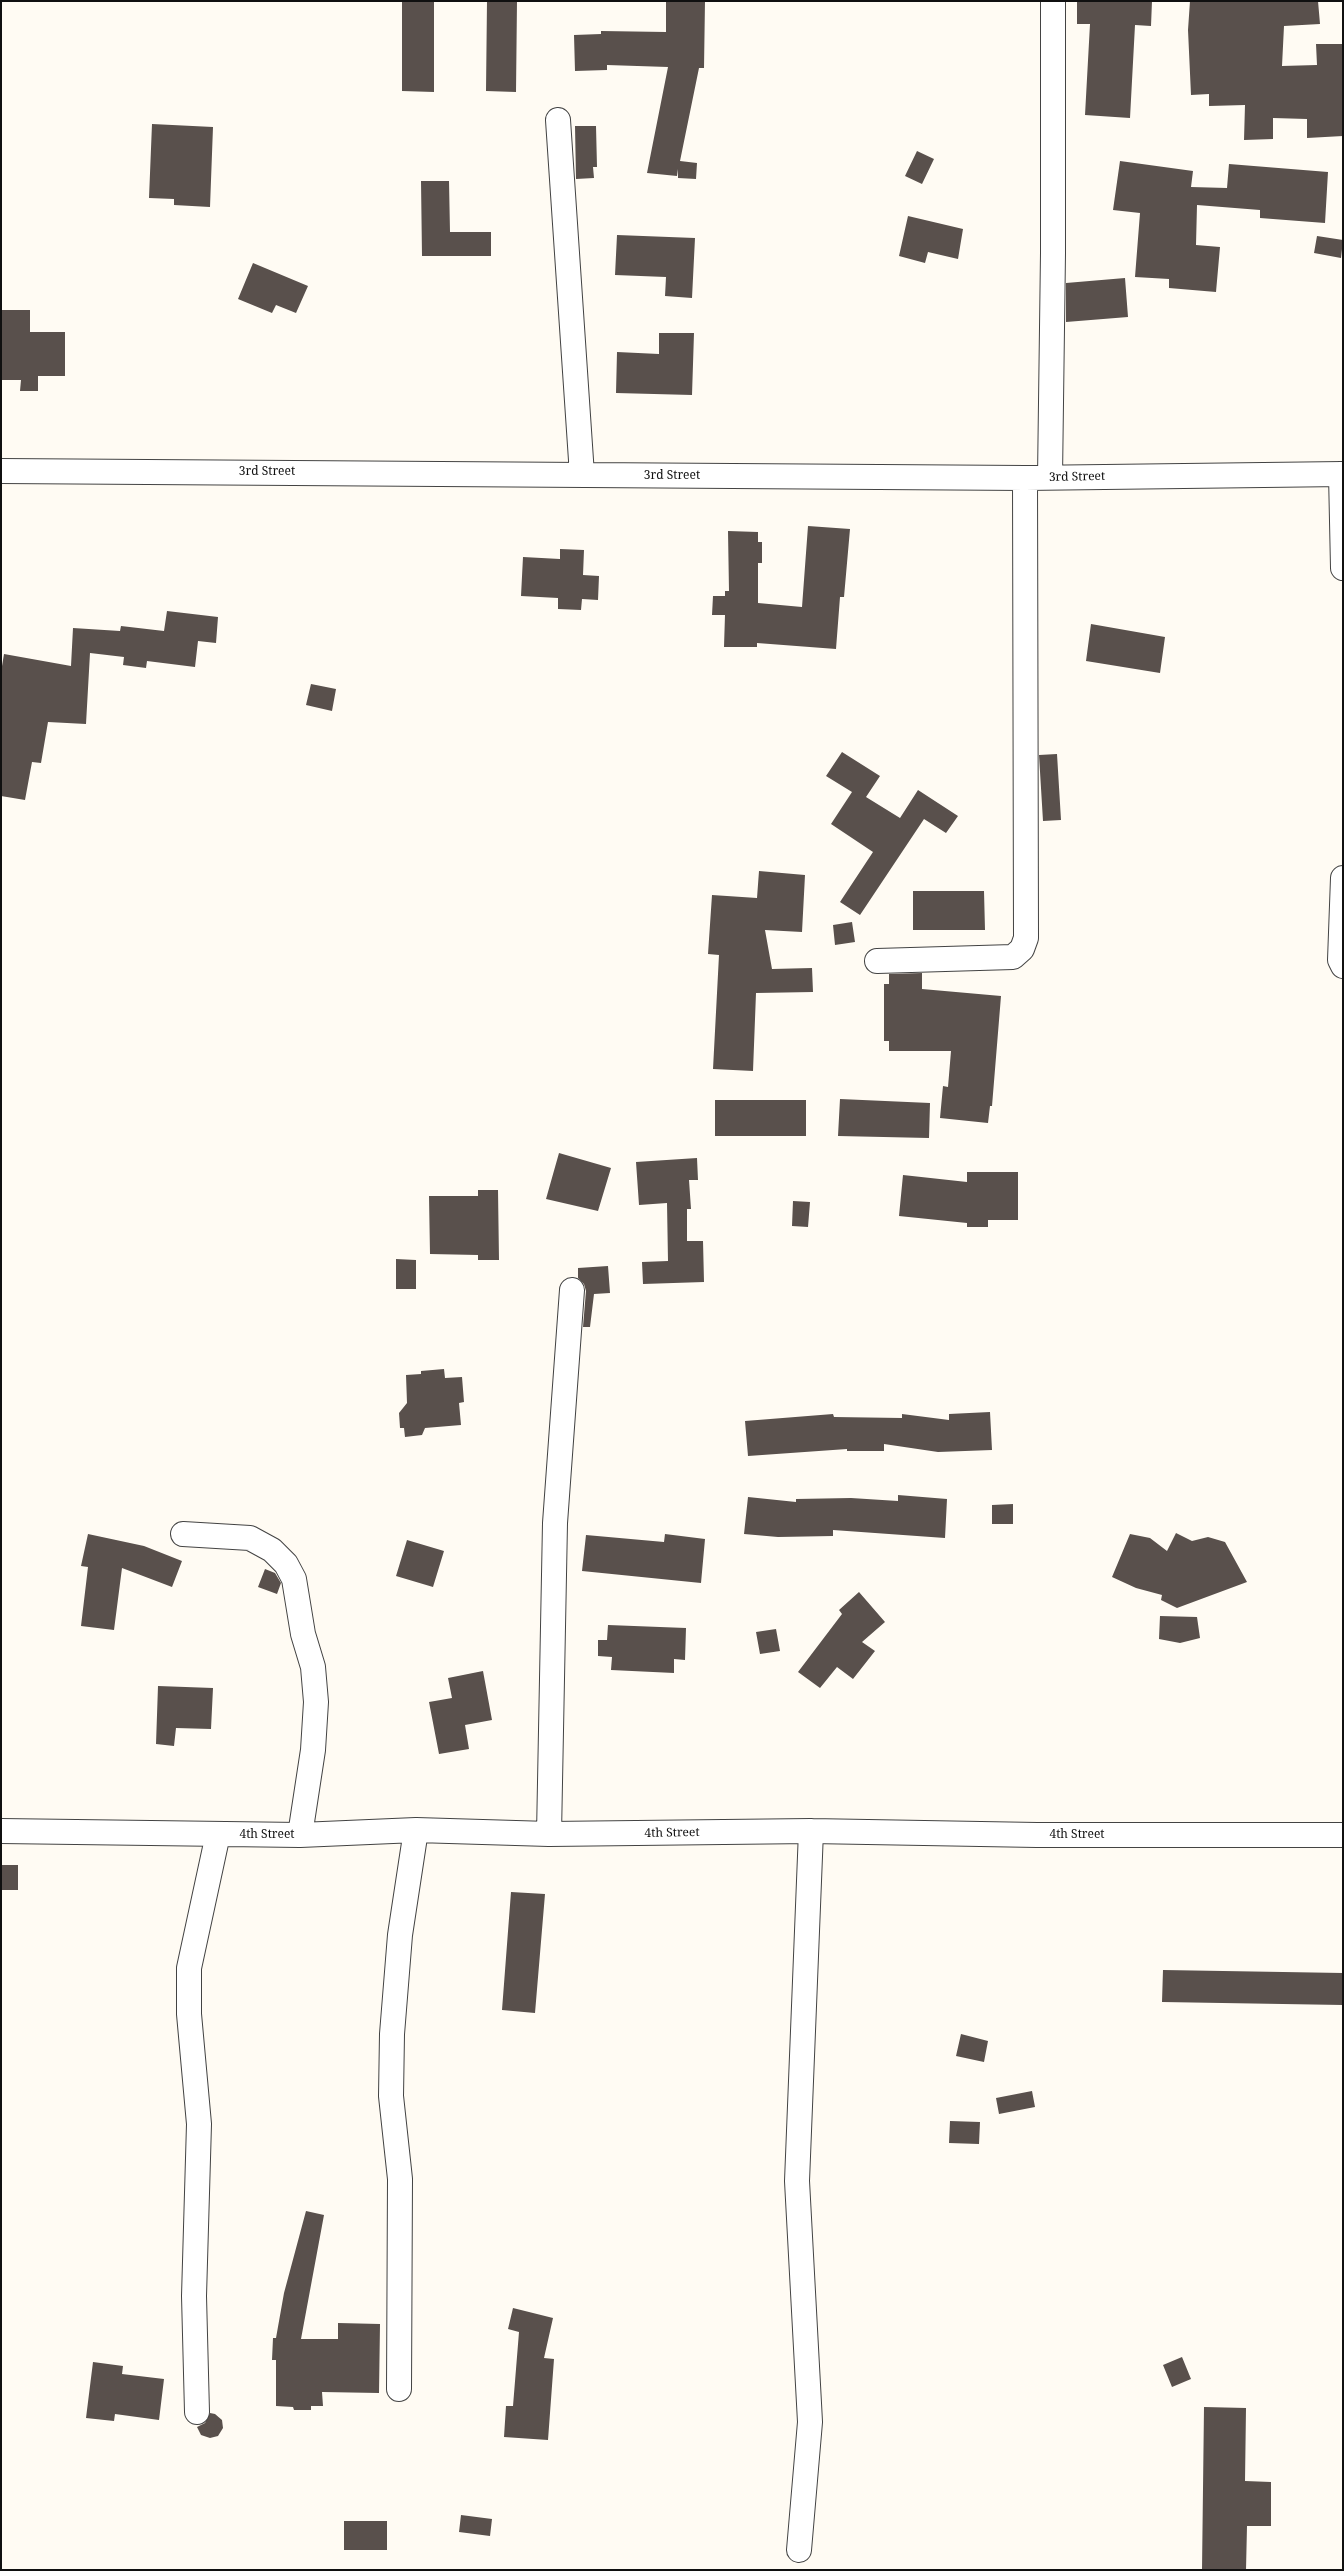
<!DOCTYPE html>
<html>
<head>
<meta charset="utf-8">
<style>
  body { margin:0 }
  #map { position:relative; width:1344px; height:2571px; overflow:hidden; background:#fffbf3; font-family:"Noto Serif",serif }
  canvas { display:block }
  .frame { position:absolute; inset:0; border:2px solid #101010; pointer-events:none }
</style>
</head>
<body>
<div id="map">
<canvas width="1344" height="2571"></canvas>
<div class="frame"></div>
</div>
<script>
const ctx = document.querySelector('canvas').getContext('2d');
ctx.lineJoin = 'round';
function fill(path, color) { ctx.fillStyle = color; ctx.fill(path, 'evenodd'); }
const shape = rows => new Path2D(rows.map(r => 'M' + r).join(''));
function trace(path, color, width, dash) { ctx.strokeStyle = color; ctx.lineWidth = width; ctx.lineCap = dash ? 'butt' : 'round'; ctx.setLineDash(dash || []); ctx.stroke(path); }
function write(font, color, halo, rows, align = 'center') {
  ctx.font = font + ' "Noto Serif",serif'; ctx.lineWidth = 5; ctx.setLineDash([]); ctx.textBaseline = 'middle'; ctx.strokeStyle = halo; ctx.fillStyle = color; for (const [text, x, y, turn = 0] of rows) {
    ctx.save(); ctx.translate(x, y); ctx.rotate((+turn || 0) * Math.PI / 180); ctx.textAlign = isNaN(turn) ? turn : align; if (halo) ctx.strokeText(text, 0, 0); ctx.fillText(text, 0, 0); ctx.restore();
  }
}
const building = shape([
  [402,1,434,1,434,92,402,91],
  [487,1,517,1,516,92,486,91],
  [666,1,705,1,704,68,699,68,680,161,697,163,696,179,678,178,678,169,677,176,647,173,668,67,607,65,607,70,575,71,574,35,601,34,601,31,666,32],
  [1077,1,1152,1,1151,26,1135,25,1130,118,1085,115,1090,24,1077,24],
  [1190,1,1318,1,1320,24,1284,26,1282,66,1317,65,1316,44,1343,44,1343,136,1307,138,1307,119,1273,118,1273,139,1244,140,1245,105,1209,106,1209,94,1191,95,1188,30],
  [152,124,213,127,210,207,174,205,174,199,149,198],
  [575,126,596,126,597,167,593,167,594,178,576,179],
  [917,151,934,159,922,184,905,176],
  [1120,161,1193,171,1191,187,1227,188,1229,164,1328,172,1325,223,1260,218,1260,210,1197,205,1196,245,1220,247,1216,292,1169,288,1169,279,1135,277,1140,213,1113,210],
  [421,181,449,181,450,232,491,232,491,256,422,256],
  [908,216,963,229,958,259,928,252,925,263,899,256],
  [617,235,695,238,692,298,665,296,666,277,615,275],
  [1317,236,1343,240,1341,258,1314,253],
  [253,263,308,286,296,313,276,305,272,313,238,299],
  [1125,278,1128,317,1066,322,1066,283],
  [2,310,30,310,30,332,65,332,65,376,38,376,38,391,20,391,21,380,1,380],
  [659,333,694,333,692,395,616,393,617,352,659,354],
  [808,526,850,529,844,597,840,597,836,649,757,643,757,647,724,647,725,615,712,615,713,596,725,596,725,591,729,591,728,531,758,532,758,542,762,542,762,563,758,563,758,603,802,607],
  [560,549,584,550,583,575,599,576,598,600,582,599,581,610,558,609,558,598,521,596,523,557,560,559],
  [167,611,218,617,216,643,198,641,195,667,147,661,146,668,123,665,124,657,90,653,86,724,48,722,41,763,32,762,25,800,1,796,1,672,4,654,71,666,73,628,120,631,121,626,164,631],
  [1091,624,1165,637,1160,673,1086,661],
  [311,684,336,689,332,711,306,705],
  [842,752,880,776,866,797,900,818,918,790,958,816,946,833,924,819,860,915,840,902,873,852,831,824,852,792,826,776],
  [1057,754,1061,820,1043,821,1039,755],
  [759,871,805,875,802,932,765,930,772,969,812,968,813,992,756,993,753,1071,713,1069,719,955,708,954,712,895,757,898],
  [913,891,984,891,985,930,913,930],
  [852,922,855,942,835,945,833,925],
  [922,973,922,989,1001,996,992,1106,990,1106,988,1123,940,1118,943,1086,948,1087,951,1051,889,1051,889,1041,884,1041,884,984,889,984,889,974],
  [840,1099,930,1103,929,1138,838,1136],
  [715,1100,806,1100,806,1136,715,1136],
  [559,1153,611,1168,598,1211,546,1199],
  [697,1158,698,1180,689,1180,691,1209,687,1209,687,1241,703,1241,704,1282,643,1284,642,1262,668,1261,667,1203,639,1205,636,1162],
  [967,1172,1018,1172,1018,1220,988,1220,988,1227,967,1227,967,1223,899,1216,903,1175,967,1182],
  [478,1190,498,1190,499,1260,478,1260,478,1255,430,1254,429,1196,478,1196],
  [793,1201,810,1202,808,1227,792,1226],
  [396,1259,416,1260,416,1289,396,1289],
  [608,1266,610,1293,594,1294,590,1327,583,1327,586,1291,584,1284,578,1278,578,1268],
  [444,1369,445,1378,462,1377,464,1402,459,1403,461,1425,425,1428,422,1435,405,1437,404,1428,400,1428,399,1413,407,1403,406,1375,421,1374,421,1371],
  [990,1412,992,1450,938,1452,884,1444,884,1451,847,1451,847,1449,748,1456,745,1421,833,1414,834,1417,902,1418,902,1414,949,1420,949,1414],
  [898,1495,947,1499,945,1538,833,1530,833,1536,778,1537,744,1534,748,1497,796,1502,796,1499,851,1498,898,1501],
  [1013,1504,1013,1524,992,1524,992,1505],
  [1176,1533,1192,1541,1208,1537,1225,1542,1247,1582,1177,1608,1161,1600,1162,1595,1136,1588,1112,1577,1130,1534,1150,1538,1167,1551],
  [88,1534,144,1546,182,1561,172,1587,122,1568,114,1630,81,1626,88,1567,81,1566],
  [665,1534,705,1539,701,1583,582,1571,586,1535,664,1542],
  [407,1540,444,1551,433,1587,396,1576],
  [265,1569,275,1573,281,1583,277,1594,258,1587],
  [859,1592,885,1622,862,1642,875,1651,853,1679,837,1667,820,1688,798,1672,842,1614,839,1610],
  [1160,1616,1197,1617,1200,1638,1180,1643,1159,1639],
  [608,1625,686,1628,685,1660,674,1659,674,1673,611,1670,612,1657,598,1656,598,1640,607,1640],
  [776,1629,780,1651,760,1654,756,1632],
  [483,1671,492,1720,465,1725,469,1749,439,1754,429,1702,452,1698,448,1678],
  [158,1686,213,1688,211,1729,176,1728,174,1746,156,1744],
  [1,1865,18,1865,18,1890,1,1890],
  [511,1892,545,1894,535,2013,502,2010],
  [1163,1970,1343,1973,1343,2005,1162,2002],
  [961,2034,988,2041,984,2062,956,2056],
  [1032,2091,1035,2107,999,2114,996,2098],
  [950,2121,980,2122,979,2144,949,2143],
  [306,2211,324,2215,301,2339,338,2339,338,2323,380,2324,379,2393,322,2392,323,2406,311,2406,311,2410,294,2410,293,2407,276,2406,276,2360,272,2360,273,2338,276,2338,284,2293],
  [513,2308,553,2318,544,2358,554,2359,548,2440,504,2437,506,2406,513,2406,519,2332,508,2329],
  [1182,2357,1191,2379,1172,2387,1163,2365],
  [93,2362,123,2366,122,2374,164,2379,159,2420,115,2414,114,2421,86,2418],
  [1204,2407,1246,2408,1245,2481,1271,2482,1271,2526,1247,2526,1246,2570,1202,2570],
  [210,2413,215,2414,222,2420,223,2428,218,2436,210,2438,201,2435,197,2427,205,2423],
  [461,2515,492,2519,490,2536,459,2532],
  [344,2521,387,2521,387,2550,344,2550]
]);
const minor = shape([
  [558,120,582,475],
  [1,471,1025,478,1343,474],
  [1341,474,1343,568],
  [1050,477,1053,253,1053,1],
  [1343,878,1340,960,1343,966],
  [877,961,1013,957,1022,949,1026,938,1025,478],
  [183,1534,250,1538,272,1550,286,1564,294,1579,303,1634,313,1667,316,1702,313,1750,300,1835],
  [1,1831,300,1835,416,1830,549,1834,811,1831,1037,1835,1343,1835],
  [549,1834,555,1523,572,1290],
  [399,2389,400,2179,391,2096,392,2034,400,1935,416,1830],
  [197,2412,194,2296,199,2124,189,2014,189,1968,218,1834],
  [799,2550,810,2422,797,2181,811,1831]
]);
const streetNames = [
  ["3rd Street",267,472],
  ["3rd Street",672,476],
  ["3rd Street",1077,477,-1],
  ["4th Street",672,1833,-1],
  ["4th Street",267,1835],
  ["4th Street",1077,1835]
];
fill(building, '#59504c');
trace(minor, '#434343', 26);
trace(minor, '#fff', 24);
write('12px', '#101010', '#fff', streetNames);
</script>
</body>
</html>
